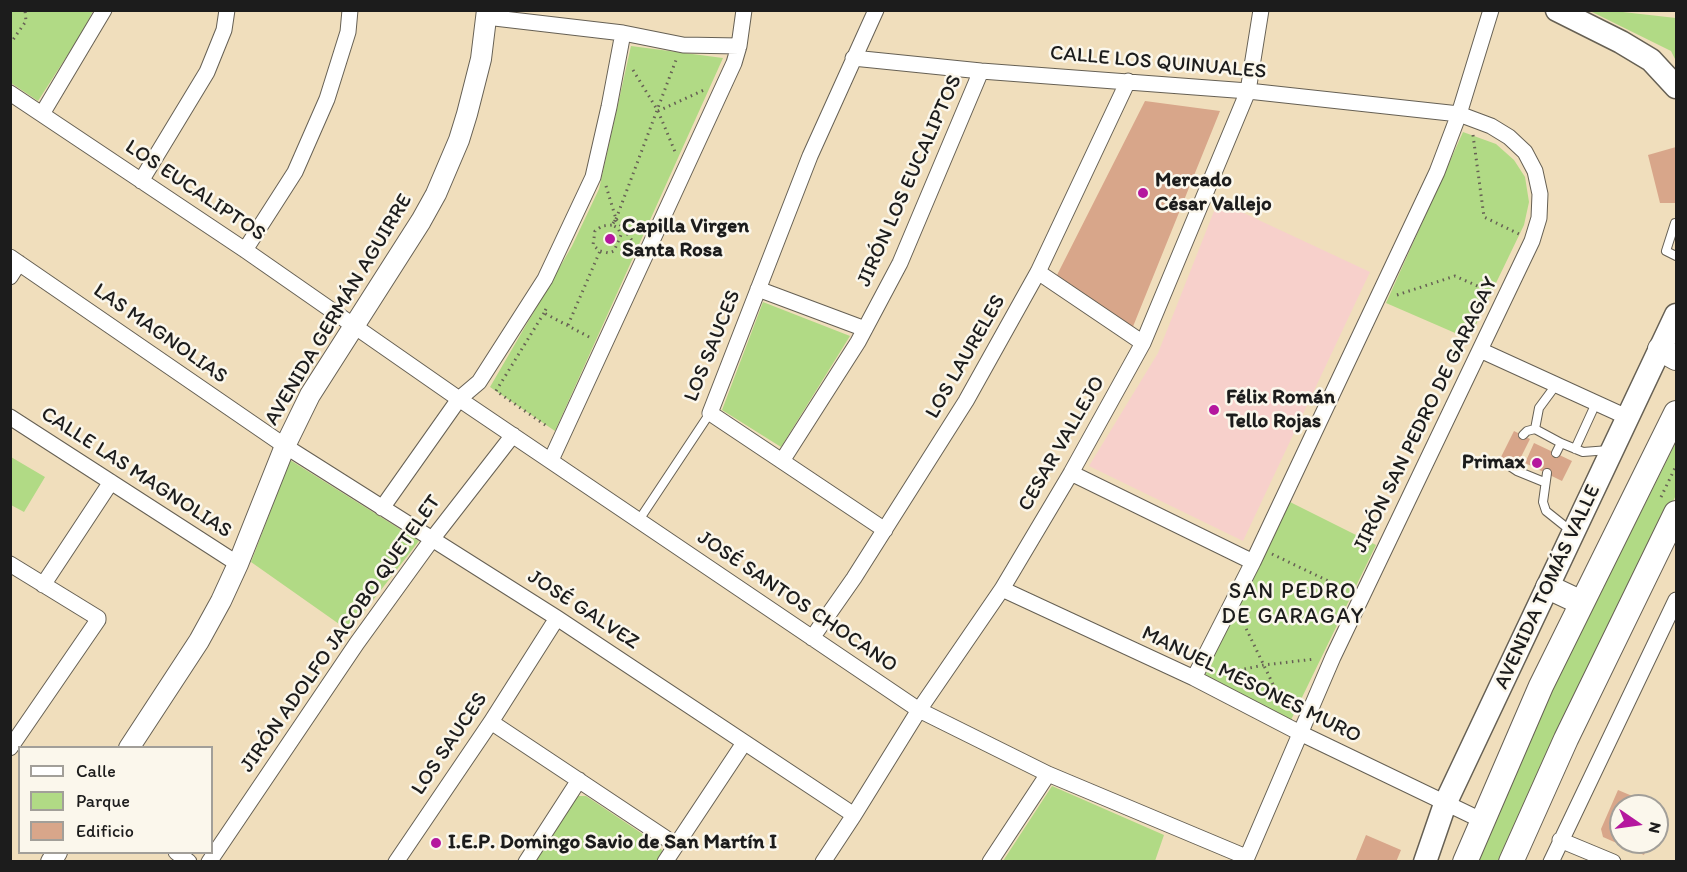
<!DOCTYPE html>
<html>
<head>
<meta charset="utf-8">
<style>
  body { margin:0 }
  #map { position:relative; width:1687px; height:872px; overflow:hidden; background:#f0debc; font-family:Itim,sans-serif }
  canvas { display:block }
  .frame { position:absolute; inset:0; border:12px solid #1c1c1c; pointer-events:none }
  .legend { position:absolute; left:18px; top:746px; width:195px; height:108px; box-sizing:border-box; background:#fbf7ec; border:2px solid #a29f99; margin:0; padding:8px 10px; list-style:none; font-size:18px; color:#1c1c1c }
  .legend li { display:flex; align-items:center; gap:12px; height:30px }
  .legend b { width:30px; border:2px solid #a29f99 }
  .north { position:absolute; left:1609px; top:794px; width:60px; height:60px; box-sizing:border-box; background:#fbf7ec; border:2px solid #a29f99; border-radius:50%; rotate:103deg; font-size:16px; font-weight:700; line-height:24px; text-align:center; color:#1c1c1c }
  .north::after { content:''; display:block; margin:auto; width:21px; height:27px; background:#b5179e; clip-path:polygon(50% 0,100% 100%,50% 72%,0 100%) }
</style>
</head>
<body>
<div id="map">
<canvas width="1687" height="872"></canvas>
<div class="frame"></div>
<ul class="legend">
<li><b style="height:8px;background:#fff"></b>Calle</li>
<li><b style="height:16px;background:#b1da85"></b>Parque</li>
<li><b style="height:16px;background:#d8a68a"></b>Edificio</li>
</ul>
<div class="north">N</div>
</div>
<script>
const ctx = document.querySelector('canvas').getContext('2d');
ctx.lineJoin = 'round';
function fill(path, color) { ctx.fillStyle = color; ctx.fill(path, 'evenodd'); }
const shape = rows => new Path2D(rows.map(r => 'M' + r).join(''));
function trace(path, color, width, dash) { ctx.strokeStyle = color; ctx.lineWidth = width; ctx.lineCap = dash ? 'butt' : 'round'; ctx.setLineDash(dash || []); ctx.stroke(path); }
function write(font, color, halo, rows, align = 'center') {
  ctx.font = font + ' Itim,sans-serif'; ctx.lineWidth = 5; ctx.setLineDash([]); ctx.textBaseline = 'middle'; ctx.strokeStyle = halo; ctx.fillStyle = color; for (const [text, x, y, turn = 0] of rows) {
    ctx.save(); ctx.translate(x, y); ctx.rotate((+turn || 0) * Math.PI / 180); ctx.textAlign = isNaN(turn) ? turn : align; if (halo) ctx.strokeText(text, 0, 0); ctx.fillText(text, 0, 0); ctx.restore();
  }
}
const built = shape([
  [1218,201,1370,272,1243,541,1089,466,1158,353]
]);
const green = shape([
  [10,11,93,11,83,31,38,101,11,83],
  [1590,11,1614,11,1676,18,1676,61,1671,51],
  [631,46,723,58,555,431,490,387,572,246,599,189],
  [1463,132,1496,144,1514,160,1525,177,1529,202,1524,225,1469,339,1386,303],
  [763,302,850,336,781,447,722,410],
  [1676,442,1676,495,1532,797,1505,861,1474,862,1516,762],
  [11,457,45,477,24,512,11,505],
  [290,460,419,541,349,631,251,562],
  [1290,502,1376,545,1291,720,1204,677],
  [1052,786,1164,835,1155,861,1003,861],
  [577,796,586,796,659,845,665,856,661,862,531,862]
]);
const building = shape([
  [1145,101,1220,111,1132,329,1057,275],
  [1676,147,1676,203,1660,203,1648,155],
  [1514,431,1530,439,1517,465,1501,457],
  [1534,443,1572,461,1562,481,1525,463],
  [1618,790,1656,806,1621,806,1621,842,1649,842,1644,855,1603,837,1601,829],
  [1657,807,1663,809,1657,822],
  [1366,835,1401,850,1396,862,1355,862]
]);
const path = shape([
  [10,44,26,21,25,10],
  [633,70,658,111,704,90],
  [658,111,676,154],
  [1473,135,1484,217,1519,234],
  [606,186,616,219,612,225,602,226,595,231,593,245,600,251,609,253,614,251,621,235,618,228,612,225,616,219,634,243],
  [616,219,676,60],
  [1397,295,1455,276,1491,292],
  [546,309,544,313,591,338],
  [544,313,496,391,548,427],
  [568,325,600,251],
  [1661,497,1676,466],
  [1272,554,1347,590],
  [1241,618,1284,707],
  [1221,674,1264,665,1315,659]
]);
const service = shape([
  [1676,223,1675,223,1666,251,1676,256],
  [1556,385,1539,408,1535,429,1561,443,1583,452,1609,450],
  [1523,435,1527,431,1535,429],
  [1575,449,1596,403],
  [1556,453,1561,443],
  [1510,462,1511,467,1517,471,1544,482],
  [1547,473,1543,502,1546,511,1571,531],
  [639,520,710,413]
]);
const minor = shape([
  [876,10,810,156,710,413,885,530],
  [486,17,623,33,683,45,739,46],
  [853,58,981,71,1248,91,1459,114,1491,126,1509,137,1525,152,1535,171,1540,194,1539,218,1532,241,1333,657,1245,862],
  [10,93,245,250,459,399,919,710,1048,774,1246,857],
  [42,114,104,10],
  [141,181,207,72,224,30,227,10],
  [245,250,295,172,327,99,348,32,350,10],
  [10,257,285,446,557,618,854,815],
  [1038,272,1143,343],
  [10,277,19,263],
  [758,289,865,329],
  [1480,350,1629,418],
  [10,417,238,564],
  [551,460,734,63,739,46,744,10],
  [782,461,858,342,900,263,981,71],
  [1071,473,1253,562],
  [382,508,459,399,479,382,545,279,593,177,609,107,623,33],
  [10,564,98,618,98,620,10,748],
  [43,585,111,482],
  [1002,589,1194,678,1300,733,1481,820],
  [812,638,854,578,966,401,1038,272,1128,81],
  [1194,678,1253,562,1437,172,1459,114,1491,10],
  [491,722,676,845],
  [1560,840,1613,862],
  [176,852,189,862],
  [209,862,357,643,433,538,513,435],
  [396,862,491,722,557,618],
  [526,862,579,780],
  [665,862,744,743],
  [823,862,854,815,919,710,1002,589,1071,473,1143,343,1248,91,1261,10],
  [990,862,1048,774],
  [1551,862,1676,600]
]);
const tertiary = shape([
  [129,748,199,641,221,601,238,564,285,446,310,395,421,221,436,194,459,140,467,114,481,59,487,10],
  [51,862,57,852]
]);
const secondary = shape([
  [1557,10,1621,42,1651,60,1676,87],
  [1425,862,1445,804,1676,315]
]);
const primary = shape([
  [1660,349,1676,358],
  [1548,587,1582,603],
  [1465,862,1541,686,1676,413],
  [1511,862,1566,739,1676,513]
]);
const markers = [
  [1143,193,6,"#b5179e"],
  [610,239,6,"#b5179e"],
  [1214,410,6,"#b5179e"],
  [1537,463,6,"#b5179e"],
  [436,843,6,"#b5179e"]
];
const streetNames = [
  ["CALLE LOS QUINUALES",1158,63,5],
  ["JIRÓN LOS EUCALIPTOS",910,181,-66],
  ["LOS EUCALIPTOS",195,191,34],
  ["AVENIDA GERMÁN AGUIRRE",339,310,-59],
  ["LAS MAGNOLIAS",160,334,35],
  ["LOS SAUCES",713,346,-68],
  ["LOS LAURELES",966,357,-60],
  ["JIRÓN SAN PEDRO DE GARAGAY",1426,415,-64],
  ["CESAR VALLEJO",1062,444,-60],
  ["CALLE LAS MAGNOLIAS",136,473,33],
  ["AVENIDA TOMÁS VALLE",1548,587,-65],
  ["JOSÉ SANTOS CHOCANO",797,602,34],
  ["JOSÉ GALVEZ",583,610,33],
  ["JIRÓN ADOLFO JACOBO QUETELET",341,634,-55],
  ["MANUEL MESONES MURO",1251,685,26],
  ["LOS SAUCES",450,744,-56]
];
const poiNames = [
  ["Mercado",1155,181],
  ["César Vallejo",1155,205],
  ["Capilla Virgen",622,227],
  ["Santa Rosa",622,251],
  ["Félix Román",1226,398],
  ["Tello Rojas",1226,422],
  ["Primax",1525,463,"right"],
  ["I.E.P. Domingo Savio de San Martín I",448,843]
];
const neighbourhoodNames = [
  ["SAN PEDRO",1293,592],
  ["DE GARAGAY",1293,617]
];
fill(built, '#f7d0cb');
fill(green, '#b1da85');
fill(building, '#d8a68a');
trace(service, '#666054', 10);
trace(minor, '#666054', 17);
trace(tertiary, '#666054', 22);
trace(secondary, '#666054', 25);
trace(primary, '#666054', 26);
trace(path, '#666054', 3, [1.5, 4.5]);
trace(service, '#fff', 8);
trace(minor, '#fff', 15);
trace(tertiary, '#fff', 20);
trace(secondary, '#fff', 22);
trace(primary, '#fff', 24);
for (const [x, y, r, color] of markers) { const dot = new Path2D(); dot.arc(x, y, r, 0, 2 * Math.PI); ctx.fillStyle = color; ctx.fill(dot); trace(dot, '#fbf7ec', 2); }
write('21px', '#1c1c1c', '#fbf7ec', streetNames);
write('bold 21px', '#1c1c1c', '#fbf7ec', poiNames, 'left');
ctx.letterSpacing = '1.5px';
write('22px', '#1c1c1c', '#fbf7ec', neighbourhoodNames);
ctx.letterSpacing = '0px';
</script>
</body>
</html>
